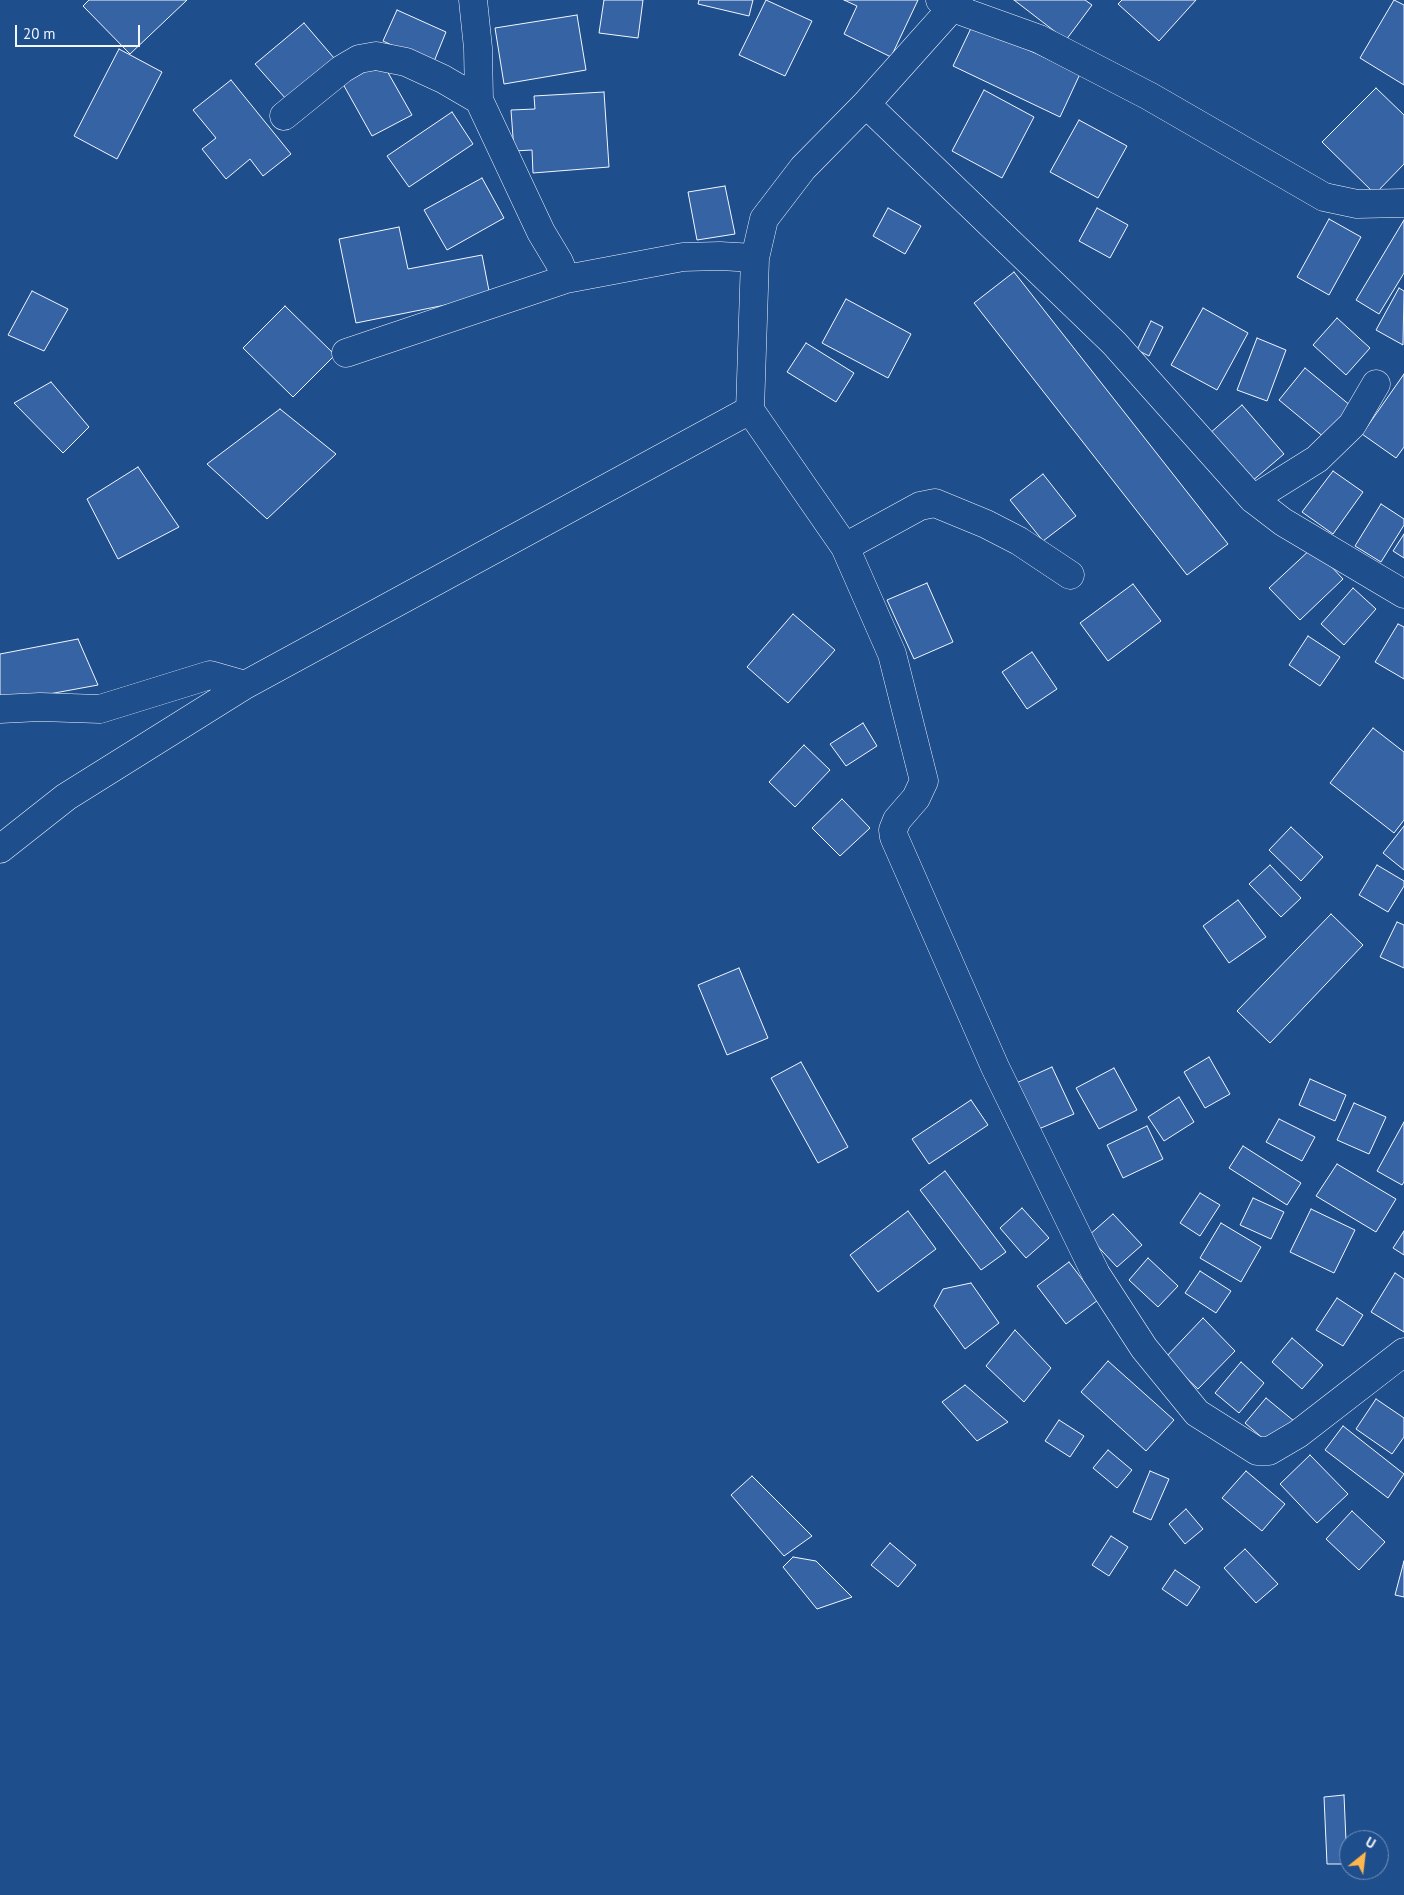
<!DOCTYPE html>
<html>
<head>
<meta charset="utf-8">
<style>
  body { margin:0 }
  #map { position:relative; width:1404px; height:1895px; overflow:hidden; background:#1f4e8c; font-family:"PT Sans",sans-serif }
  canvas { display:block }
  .north { position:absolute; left:1339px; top:1830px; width:50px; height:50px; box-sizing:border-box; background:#1f4e8c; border:1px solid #7391ba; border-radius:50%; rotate:29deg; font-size:14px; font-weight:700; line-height:20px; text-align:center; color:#f2f6ff }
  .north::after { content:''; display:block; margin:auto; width:18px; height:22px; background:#ffb74d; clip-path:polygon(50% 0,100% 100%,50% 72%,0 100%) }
  .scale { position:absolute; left:15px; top:25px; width:125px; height:22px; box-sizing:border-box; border:2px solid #f2f6ff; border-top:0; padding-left:6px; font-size:15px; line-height:18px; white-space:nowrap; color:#f2f6ff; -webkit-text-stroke:4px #1f4e8c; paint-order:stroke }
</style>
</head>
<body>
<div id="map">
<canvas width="1404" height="1895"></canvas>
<div class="north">U</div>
<div class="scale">20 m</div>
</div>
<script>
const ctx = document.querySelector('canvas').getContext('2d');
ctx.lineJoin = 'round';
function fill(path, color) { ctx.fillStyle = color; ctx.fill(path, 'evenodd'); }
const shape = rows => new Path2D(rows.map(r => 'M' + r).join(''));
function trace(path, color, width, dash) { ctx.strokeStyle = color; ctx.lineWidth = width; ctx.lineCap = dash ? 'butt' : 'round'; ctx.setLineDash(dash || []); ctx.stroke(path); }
const building = shape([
  [89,0,187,0,130,54,83,6,89,0],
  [604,0,643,0,638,38,599,33,604,0],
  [699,0,753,0,749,16,698,4,699,0],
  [766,0,812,21,785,76,739,55,766,0],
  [844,0,918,0,891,57,844,34,857,6,844,0],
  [1014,0,1085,0,1092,5,1066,40,1014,0],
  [1122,0,1196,0,1159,41,1118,4,1122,0],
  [1394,0,1404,5,1404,85,1360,58,1394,0],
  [397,10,446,32,433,64,383,41,397,10],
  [577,15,586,70,504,84,495,28,577,15],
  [304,23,334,58,286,99,255,64,304,23],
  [973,24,1080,74,1060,117,953,66,973,24],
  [119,49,162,72,117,159,74,136,119,49],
  [382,62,412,115,372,136,343,84,382,62],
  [231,80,291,154,263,176,250,159,226,179,202,149,216,138,193,110,231,80],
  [1376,88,1404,115,1404,164,1375,194,1322,142,1376,88],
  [984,90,1034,117,1002,178,952,151,984,90],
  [604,92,609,167,533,173,532,150,514,151,511,110,535,109,534,96,604,92],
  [452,112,473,144,409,187,387,156,452,112],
  [1079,120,1127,146,1098,198,1050,172,1079,120],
  [482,178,504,218,447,250,424,210,482,178],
  [725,186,735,234,697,240,688,192,725,186],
  [888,208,921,226,905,254,873,236,888,208],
  [1097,208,1128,225,1110,258,1079,241,1097,208],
  [1329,219,1361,237,1329,295,1297,277,1329,219],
  [1404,220,1404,273,1379,314,1356,300,1404,220],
  [399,227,408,269,482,255,490,296,356,323,339,239,399,227],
  [1014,272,1228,544,1187,575,974,303,1014,272],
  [1399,288,1404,291,1403,345,1376,330,1399,288],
  [32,291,68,309,44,351,8,335,32,291],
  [846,299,911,334,888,378,822,343,846,299],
  [285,306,335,355,293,397,243,348,285,306],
  [1203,308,1248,333,1217,390,1171,365,1203,308],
  [1337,318,1370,348,1346,375,1313,345,1337,318],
  [1151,321,1163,327,1149,356,1137,350,1151,321],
  [1257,338,1286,350,1267,401,1237,390,1257,338],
  [806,343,854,373,836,402,787,372,806,343],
  [1305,368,1351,406,1325,438,1279,400,1305,368],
  [1404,374,1404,447,1396,458,1362,434,1404,374],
  [51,382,89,427,63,453,14,403,51,382],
  [1242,405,1284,454,1251,482,1209,434,1242,405],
  [280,409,336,454,267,519,207,464,280,409],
  [138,467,179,527,118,559,87,499,138,467],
  [1333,471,1363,492,1333,534,1302,512,1333,471],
  [1043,474,1076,516,1043,541,1010,500,1043,474],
  [1381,504,1404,519,1404,525,1381,562,1355,546,1381,504],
  [1404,534,1404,558,1393,551,1404,534],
  [1313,547,1343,579,1300,620,1269,588,1313,547],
  [927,583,953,642,914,659,887,600,927,583],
  [1133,584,1161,621,1108,661,1080,623,1133,584],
  [1353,588,1376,609,1344,645,1321,624,1353,588],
  [793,614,835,650,788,703,747,667,793,614],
  [1398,624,1404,627,1404,679,1375,662,1398,624],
  [1308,636,1340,657,1320,686,1289,665,1308,636],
  [78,639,98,685,0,703,0,654,78,639],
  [1032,652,1057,689,1027,709,1002,672,1032,652],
  [863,723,877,746,846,766,830,744,863,723],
  [1373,728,1404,752,1404,820,1394,833,1330,783,1373,728],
  [804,745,830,770,795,807,769,782,804,745],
  [842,799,870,828,840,856,812,828,842,799],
  [1404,826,1404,870,1383,853,1404,826],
  [1291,827,1323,857,1301,881,1269,850,1291,827],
  [1270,865,1301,898,1281,917,1249,884,1270,865],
  [1377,865,1404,881,1404,886,1388,912,1359,895,1377,865],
  [1238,900,1266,937,1229,963,1203,926,1238,900],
  [1331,914,1363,945,1270,1043,1237,1011,1331,914],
  [1397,922,1404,925,1404,968,1380,957,1397,922],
  [739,968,768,1038,727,1055,698,985,739,968],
  [1209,1057,1230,1094,1205,1108,1184,1072,1209,1057],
  [801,1062,848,1147,818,1163,771,1078,801,1062],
  [1052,1067,1074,1114,1034,1131,1014,1084,1052,1067],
  [1114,1068,1137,1110,1099,1129,1076,1088,1114,1068],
  [1310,1079,1346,1095,1335,1121,1299,1105,1310,1079],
  [1179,1097,1194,1122,1164,1141,1148,1117,1179,1097],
  [971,1100,988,1125,929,1164,912,1139,971,1100],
  [1354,1103,1386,1117,1369,1154,1337,1140,1354,1103],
  [1279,1119,1315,1137,1302,1161,1266,1142,1279,1119],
  [1404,1122,1404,1182,1402,1185,1377,1171,1404,1122],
  [1147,1126,1163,1159,1123,1178,1107,1145,1147,1126],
  [1243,1146,1301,1183,1287,1205,1229,1168,1243,1146],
  [1337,1164,1396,1199,1376,1232,1316,1196,1337,1164],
  [945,1171,1006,1252,981,1270,920,1190,945,1171],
  [1200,1193,1220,1205,1200,1236,1180,1223,1200,1193],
  [1253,1198,1284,1212,1271,1239,1240,1225,1253,1198],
  [1022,1208,1049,1238,1026,1258,1000,1228,1022,1208],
  [1311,1209,1355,1230,1334,1273,1290,1252,1311,1209],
  [908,1211,936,1249,878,1292,850,1255,908,1211],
  [1113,1214,1142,1245,1117,1267,1088,1236,1113,1214],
  [1221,1223,1261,1247,1241,1282,1200,1258,1221,1223],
  [1404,1231,1404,1255,1393,1248,1404,1231],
  [1148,1258,1178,1286,1158,1307,1129,1280,1148,1258],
  [1069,1262,1098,1300,1066,1324,1037,1286,1069,1262],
  [1200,1271,1231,1291,1216,1313,1185,1293,1200,1271],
  [1395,1273,1404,1279,1404,1332,1371,1312,1395,1273],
  [971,1283,999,1323,965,1349,934,1306,943,1289,971,1283],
  [1337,1298,1363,1315,1343,1346,1316,1330,1337,1298],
  [1203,1318,1235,1351,1198,1389,1165,1358,1203,1318],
  [1015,1330,1051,1368,1024,1402,986,1366,1015,1330],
  [1292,1338,1323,1365,1302,1389,1272,1362,1292,1338],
  [1108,1361,1174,1420,1146,1451,1081,1392,1108,1361],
  [1241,1362,1264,1383,1239,1413,1215,1393,1241,1362],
  [965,1385,1008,1422,977,1441,942,1402,965,1385],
  [1266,1398,1294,1421,1273,1447,1245,1423,1266,1398],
  [1376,1399,1404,1418,1404,1437,1392,1454,1356,1429,1376,1399],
  [1059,1420,1084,1436,1070,1457,1045,1441,1059,1420],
  [1343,1426,1404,1474,1388,1498,1325,1450,1343,1426],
  [1108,1450,1132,1470,1117,1488,1093,1468,1108,1450],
  [1310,1455,1348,1494,1317,1523,1280,1484,1310,1455],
  [1150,1471,1169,1479,1151,1520,1133,1512,1150,1471],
  [1246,1471,1285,1504,1262,1531,1222,1498,1246,1471],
  [752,1476,812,1536,784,1556,731,1495,752,1476],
  [1186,1509,1203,1529,1185,1544,1169,1524,1186,1509],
  [1352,1511,1385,1542,1359,1570,1326,1539,1352,1511],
  [1111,1536,1128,1547,1109,1576,1092,1565,1111,1536],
  [890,1543,916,1565,898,1587,871,1565,890,1543],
  [1245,1549,1278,1584,1256,1603,1224,1568,1245,1549],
  [793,1557,816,1561,852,1597,817,1609,783,1567,793,1557],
  [1404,1561,1404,1597,1395,1595,1404,1561],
  [1175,1570,1200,1587,1187,1606,1162,1589,1175,1570],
  [1344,1795,1347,1864,1327,1864,1324,1797,1344,1795]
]);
const minor = shape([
  [473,0,478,48,479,100,541,232,559,262,566,279,683,257,720,256,755,258],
  [940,0,953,8,1039,39,1149,96,1324,197,1357,204,1404,203],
  [866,104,1114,343,1253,499,1283,522,1404,594],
  [284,116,342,69,359,59,376,56,406,62,443,79,479,100],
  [346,353,566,279],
  [750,410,845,547,920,506,935,503,986,524,1019,541,1070,575],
  [1253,499,1317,459,1352,425,1376,384],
  [845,547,892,654,924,781,916,798,897,820,893,830,894,837,995,1067,1096,1274,1144,1348,1197,1413,1257,1451,1269,1451,1298,1434,1404,1352],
  [0,709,40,707,100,709,210,675,245,685],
  [0,849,66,797,245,685,750,410,755,258,764,219,803,168,866,104,959,0]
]);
fill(building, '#3563a3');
trace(building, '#f2f6ff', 1);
trace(minor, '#f2f6ff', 29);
trace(minor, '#1f4e8c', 28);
</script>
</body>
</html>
